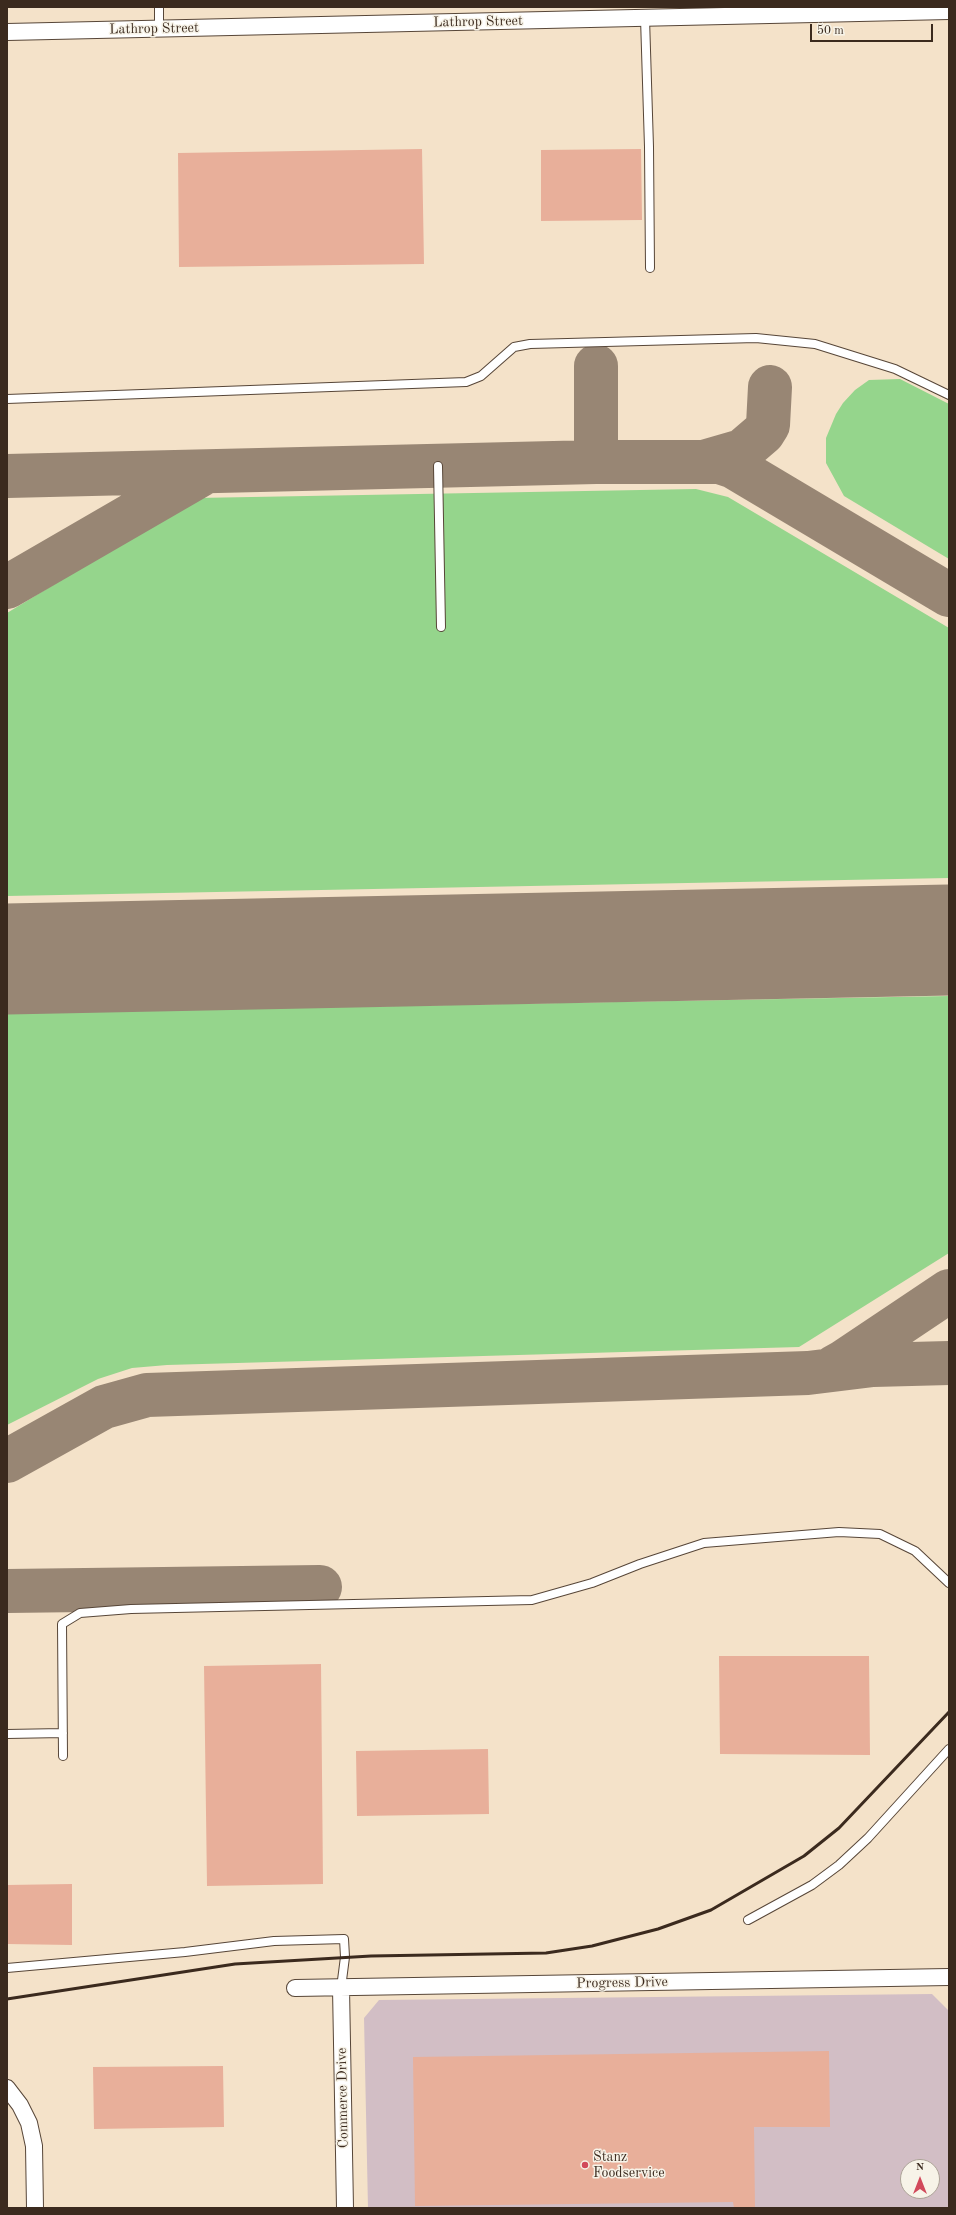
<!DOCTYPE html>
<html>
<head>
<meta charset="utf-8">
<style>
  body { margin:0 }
  #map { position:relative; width:956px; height:2215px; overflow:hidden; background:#f4e2c9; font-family:"Old Standard TT",serif }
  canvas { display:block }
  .frame { position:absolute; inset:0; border:8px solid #3b2a1e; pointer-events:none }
  .north { position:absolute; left:900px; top:2159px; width:40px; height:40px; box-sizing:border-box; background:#f7f3e8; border:1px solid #aca397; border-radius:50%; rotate:0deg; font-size:11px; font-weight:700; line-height:16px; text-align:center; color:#3b2a1e }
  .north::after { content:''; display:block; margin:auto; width:14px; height:18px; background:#d1495b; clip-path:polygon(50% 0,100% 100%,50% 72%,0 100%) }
  .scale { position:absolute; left:810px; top:24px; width:123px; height:18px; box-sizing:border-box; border:2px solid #3b2a1e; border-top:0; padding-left:5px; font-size:12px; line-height:14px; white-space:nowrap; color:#3b2a1e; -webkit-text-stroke:3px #f7f3e8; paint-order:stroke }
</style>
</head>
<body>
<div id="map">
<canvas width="956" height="2215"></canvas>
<div class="frame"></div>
<div class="north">N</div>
<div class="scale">50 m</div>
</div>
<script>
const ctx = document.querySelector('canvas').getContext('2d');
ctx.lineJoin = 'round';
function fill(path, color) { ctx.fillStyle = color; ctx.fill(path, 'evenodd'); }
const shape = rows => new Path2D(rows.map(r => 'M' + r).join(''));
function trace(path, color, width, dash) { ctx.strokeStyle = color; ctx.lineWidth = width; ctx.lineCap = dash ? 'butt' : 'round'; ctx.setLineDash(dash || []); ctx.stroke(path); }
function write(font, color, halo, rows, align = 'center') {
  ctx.font = font + ' "Old Standard TT",serif'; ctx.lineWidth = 3; ctx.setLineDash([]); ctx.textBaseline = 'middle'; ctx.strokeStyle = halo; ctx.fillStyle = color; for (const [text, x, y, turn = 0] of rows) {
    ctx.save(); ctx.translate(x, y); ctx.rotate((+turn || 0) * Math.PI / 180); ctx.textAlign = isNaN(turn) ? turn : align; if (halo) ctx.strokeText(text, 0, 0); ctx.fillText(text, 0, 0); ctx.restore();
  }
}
const industrial = shape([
  [932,1994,949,2011,949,2208,368,2208,364,2018,379,2000],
  [908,2167,932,2167,932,2191,908,2191]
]);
const green = shape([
  [900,379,949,404,949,559,844,496,826,463,826,438,836,414,843,403,855,390,869,380],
  [696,489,728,497,949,628,949,878,7,896,7,613,196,498],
  [949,996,949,1253,799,1347,167,1365,132,1368,98,1379,7,1425,7,1013]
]);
const taxiway = shape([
  [596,462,596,366],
  [704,462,742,451,763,433,768,425,770,387],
  [7,476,596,462,719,462,734,467,949,595],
  [7,587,204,473],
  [834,1367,843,1362,949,1291],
  [7,1461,104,1407,147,1395,808,1373,873,1365,949,1363],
  [7,1591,320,1587]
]);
const runway = shape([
  [7,959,949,940]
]);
const building = shape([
  [422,149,424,264,179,267,178,153],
  [641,149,642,220,541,221,541,150],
  [719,1656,869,1656,870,1755,720,1754],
  [321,1664,323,1884,207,1886,204,1666],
  [488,1749,489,1814,357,1816,356,1751],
  [72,1884,72,1945,7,1944,7,1885],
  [829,2051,830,2127,754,2127,755,2208,734,2208,733,2202,415,2206,413,2057],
  [223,2066,224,2127,94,2129,93,2067]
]);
const service = shape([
  [159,7,159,29],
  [645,18,649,147,650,268],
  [7,399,466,382,481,376,514,347,530,344,756,338,815,344,895,369,949,395],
  [438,466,441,627],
  [7,1734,63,1733],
  [63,1756,62,1624,80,1613,131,1609,532,1600,592,1583,640,1564,704,1543,839,1532,880,1534,915,1551,949,1583],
  [748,1920,812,1885,839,1865,868,1838,949,1749],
  [7,1968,185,1952,274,1941,344,1939,345,1957,341,1988]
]);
const minor = shape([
  [7,32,949,11],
  [295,1988,949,1977],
  [341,1988,345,2208],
  [7,2088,20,2105,29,2123,34,2146,35,2208]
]);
const rail = shape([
  [7,1999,235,1964,371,1956,546,1953,592,1946,658,1929,711,1910,804,1856,839,1828,949,1712]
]);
const markers = [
  [585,2165,4,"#d1495b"]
];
const streetNames = [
  ["Lathrop Street",478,22,-1],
  ["Lathrop Street",154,29,-1],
  ["Progress Drive",622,1983,-1],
  ["Commerce Drive",343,2098,-91]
];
const poiNames = [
  ["Stanz",593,2157],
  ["Foodservice",593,2173]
];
fill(industrial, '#d2bec5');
fill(green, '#95d58c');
trace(taxiway, '#988674', 44);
trace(runway, '#988674', 111);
fill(building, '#e8af9a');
trace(service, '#574638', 10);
trace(minor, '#574638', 18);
trace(service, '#fff', 8);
trace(minor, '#fff', 16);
trace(rail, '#3b2a1e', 3);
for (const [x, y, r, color] of markers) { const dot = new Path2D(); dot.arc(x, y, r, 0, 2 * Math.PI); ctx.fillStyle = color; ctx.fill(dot); trace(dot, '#f7f3e8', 1.5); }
write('14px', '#3b2a1e', '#f7f3e8', streetNames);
write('14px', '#3b2a1e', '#f7f3e8', poiNames, 'left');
</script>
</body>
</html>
